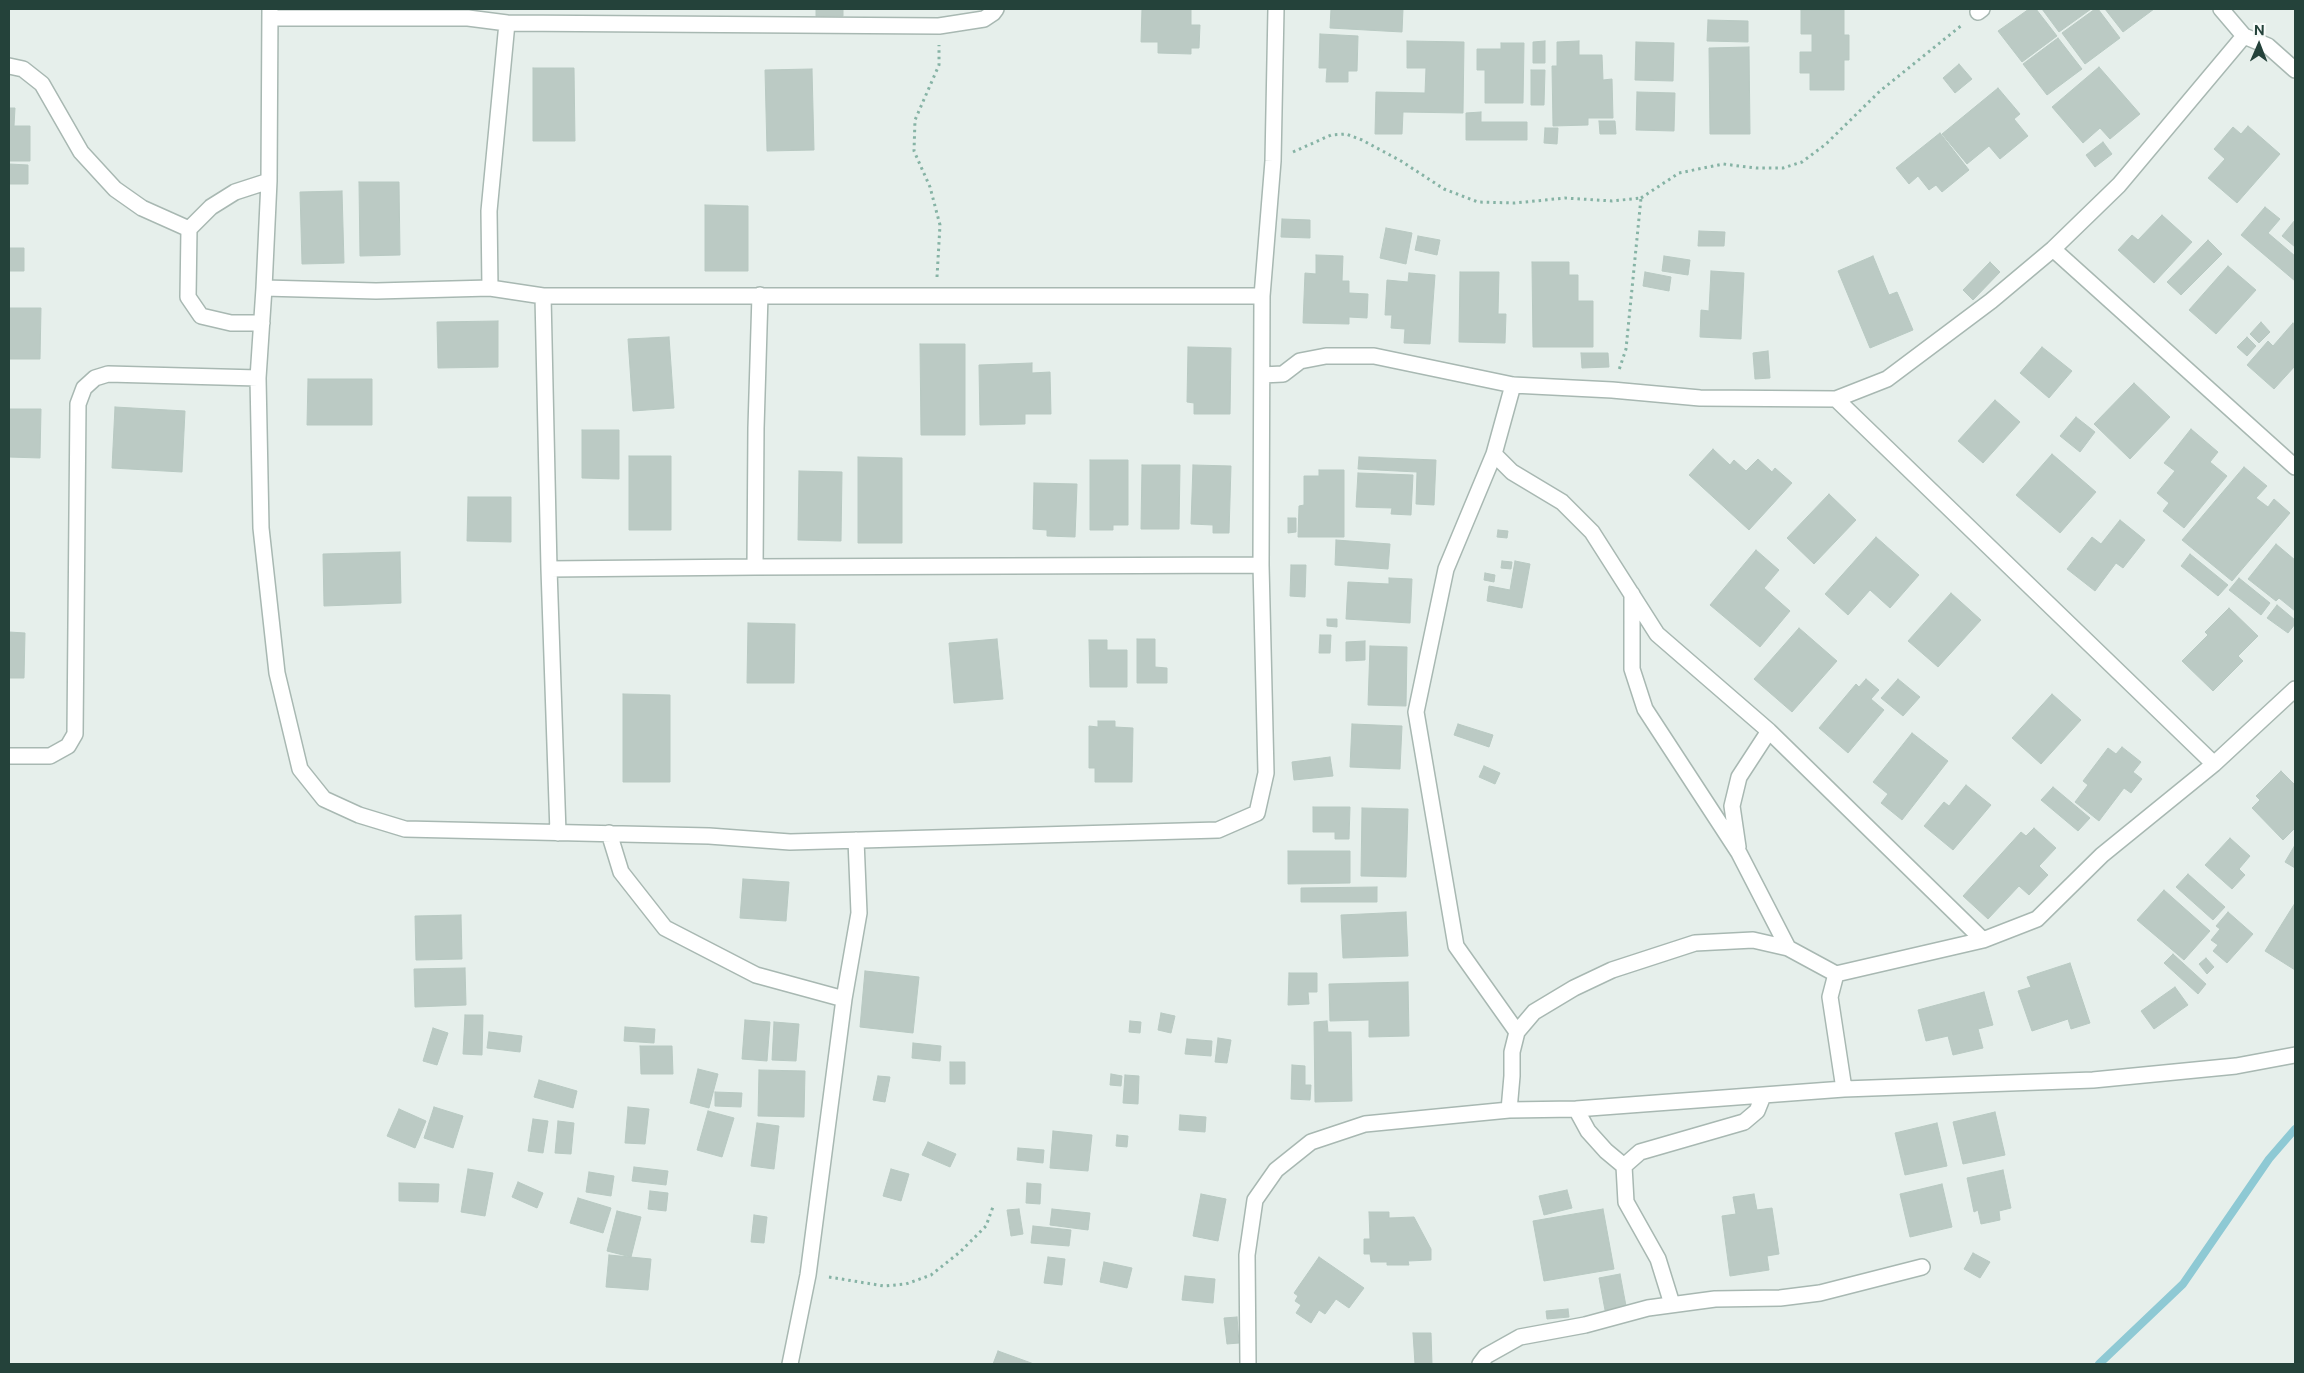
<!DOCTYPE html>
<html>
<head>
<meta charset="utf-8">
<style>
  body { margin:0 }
  #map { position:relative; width:2304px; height:1373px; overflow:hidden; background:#e6efeb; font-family:"Public Sans",sans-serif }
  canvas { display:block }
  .frame { position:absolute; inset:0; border:10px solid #24423a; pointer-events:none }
  .north { position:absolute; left:2234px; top:20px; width:50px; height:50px; -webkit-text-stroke:4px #f7fbf9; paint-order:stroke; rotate:1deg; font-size:14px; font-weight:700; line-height:20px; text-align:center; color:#24423a }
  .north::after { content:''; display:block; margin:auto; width:18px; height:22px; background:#24423a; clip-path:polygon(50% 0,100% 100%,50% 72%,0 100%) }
</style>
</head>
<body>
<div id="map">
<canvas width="2304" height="1373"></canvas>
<div class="frame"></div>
<div class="north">N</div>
</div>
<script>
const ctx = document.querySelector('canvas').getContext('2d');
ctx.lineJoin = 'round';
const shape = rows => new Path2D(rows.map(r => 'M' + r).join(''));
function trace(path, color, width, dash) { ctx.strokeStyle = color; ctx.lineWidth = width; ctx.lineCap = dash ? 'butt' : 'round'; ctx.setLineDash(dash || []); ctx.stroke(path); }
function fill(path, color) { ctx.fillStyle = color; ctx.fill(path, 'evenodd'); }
const stream = shape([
  [2099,1364,2183,1284,2269,1159,2295,1129]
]);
const building = shape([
  [816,9,843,9,843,16,816,16,816,9],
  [1142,9,1191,9,1191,25,1200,25,1199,48,1191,48,1191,54,1158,53,1158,42,1141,42,1142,9],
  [1331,9,1403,9,1402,32,1330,28,1331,9],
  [2029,9,2036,9,2057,36,2022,62,1998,31,2029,9],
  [2042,9,2091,9,2059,32,2042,9],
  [2095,9,2098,9,2120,38,2085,64,2062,33,2095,9],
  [2105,9,2154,9,2123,32,2105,9],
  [1801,10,1844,10,1844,35,1849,35,1849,60,1844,60,1844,90,1810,90,1810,73,1800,73,1800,52,1812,52,1812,34,1801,34,1801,10],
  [1708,20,1748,21,1748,42,1707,41,1708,20],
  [1320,34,1358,36,1357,71,1348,71,1348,82,1326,82,1327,68,1319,68,1320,34],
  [2058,38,2082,69,2047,95,2023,64,2058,38],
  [1407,41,1464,42,1463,113,1403,112,1402,134,1375,134,1376,92,1425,93,1426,68,1407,68,1407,41],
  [1545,41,1545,63,1533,63,1533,42,1545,41],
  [1579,41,1579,55,1602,55,1603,80,1612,79,1613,118,1588,118,1588,125,1553,126,1552,66,1557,66,1557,42,1579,41],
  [1636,42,1674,43,1673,81,1635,80,1636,42],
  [1501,43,1524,43,1523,103,1485,103,1485,70,1477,70,1477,49,1501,49,1501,43],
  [1749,47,1750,134,1710,134,1709,48,1749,47],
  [1959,64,1972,79,1955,93,1943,78,1959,64],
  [2099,67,2140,114,2110,139,2100,128,2083,143,2052,107,2099,67],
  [533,68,574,68,575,141,533,141,533,68],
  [812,69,814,150,767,151,765,70,812,69],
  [1531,70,1545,70,1544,105,1531,105,1531,70],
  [1998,88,2020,114,2014,119,2028,136,2000,159,1989,146,1967,164,1942,134,1998,88],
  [1637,92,1675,93,1674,131,1636,130,1637,92],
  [9,108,15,108,14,126,30,126,30,161,9,161,9,108],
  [1481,112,1481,122,1527,122,1527,140,1466,140,1466,113,1481,112],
  [1599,121,1615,121,1616,134,1600,134,1599,121],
  [2248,126,2280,154,2237,203,2208,178,2225,159,2214,149,2233,127,2241,134,2248,126],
  [1545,128,1558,128,1557,144,1544,143,1545,128],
  [1940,133,1969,170,1942,192,1936,185,1929,190,1918,176,1909,184,1896,168,1940,133],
  [2103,142,2112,154,2095,167,2086,155,2103,142],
  [9,164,28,165,28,184,9,184,9,164],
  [359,182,399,182,400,255,360,256,359,182],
  [342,191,344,263,302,264,300,192,342,191],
  [705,205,748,206,748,271,705,271,705,205],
  [2265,207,2280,219,2268,233,2295,256,2295,281,2241,235,2265,207],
  [2162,215,2192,242,2154,283,2118,250,2132,235,2138,240,2162,215],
  [1282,219,1310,220,1310,238,1281,237,1282,219],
  [2295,220,2295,247,2282,236,2295,220],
  [1386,228,1412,233,1406,264,1380,258,1386,228],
  [1699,231,1725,232,1724,246,1698,246,1699,231],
  [1418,236,1440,240,1437,255,1415,250,1418,236],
  [2208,240,2222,254,2181,295,2167,282,2208,240],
  [9,248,24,248,24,271,9,271,9,248],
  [1316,255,1343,256,1342,281,1349,281,1349,293,1368,294,1367,318,1349,317,1349,324,1303,323,1305,273,1316,274,1316,255],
  [1664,256,1690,260,1688,275,1662,271,1664,256],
  [1873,256,1889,295,1897,292,1913,330,1870,348,1838,271,1873,256],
  [1532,262,1569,262,1569,275,1578,275,1578,301,1593,301,1593,347,1533,347,1532,262],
  [1990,262,2000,272,1973,300,1963,290,1990,262],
  [2228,266,2256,290,2216,334,2189,310,2228,266],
  [1711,271,1744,273,1741,339,1700,337,1701,310,1709,311,1711,271],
  [1460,272,1499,272,1498,314,1506,314,1505,343,1459,342,1460,272],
  [1645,272,1671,277,1669,291,1643,286,1645,272],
  [1409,273,1435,275,1430,344,1404,343,1405,329,1391,328,1392,315,1385,315,1387,280,1408,282,1409,273],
  [9,308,41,308,40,359,9,359,9,308],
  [498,321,498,367,438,368,437,322,498,321],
  [2261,322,2270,332,2259,343,2250,334,2261,322],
  [2293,323,2295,326,2295,366,2274,389,2247,365,2268,341,2273,346,2293,323],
  [669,337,674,408,633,411,628,339,669,337],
  [2247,337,2256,346,2247,356,2237,347,2247,337],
  [920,344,965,344,965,435,921,435,920,344],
  [1188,347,1231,348,1230,414,1194,414,1194,403,1187,402,1188,347],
  [2042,347,2072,371,2049,398,2020,373,2042,347],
  [1768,351,1770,378,1755,379,1753,353,1768,351],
  [1581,353,1608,353,1609,367,1582,368,1581,353],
  [1032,363,1032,373,1050,372,1051,414,1025,414,1025,424,980,425,979,365,1032,363],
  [308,379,372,379,372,425,307,425,308,379],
  [2134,383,2170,417,2130,459,2094,424,2134,383],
  [1995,400,2020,422,1983,463,1958,441,1995,400],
  [115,407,185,411,182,472,112,468,115,407],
  [9,409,41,409,40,458,9,457,9,409],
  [2076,417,2095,432,2080,452,2060,436,2076,417],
  [2191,429,2218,452,2210,462,2227,476,2184,528,2163,511,2169,503,2157,493,2175,471,2164,463,2191,429],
  [582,430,619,430,619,479,582,478,582,430],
  [1713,449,1730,465,1734,460,1746,471,1758,459,1772,472,1775,468,1792,483,1749,530,1689,475,1713,449],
  [2052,454,2096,492,2060,533,2016,495,2052,454],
  [629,456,671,456,671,530,629,530,629,456],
  [858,457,902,458,902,543,858,543,858,457],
  [1359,457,1436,460,1434,505,1416,504,1417,472,1358,469,1359,457],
  [1090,460,1128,460,1128,525,1113,525,1113,530,1090,530,1090,460],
  [1142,465,1180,465,1179,529,1141,529,1142,465],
  [1193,465,1231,466,1229,533,1213,533,1213,525,1191,524,1193,465],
  [2244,467,2267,486,2256,498,2268,507,2274,499,2290,513,2232,581,2182,540,2244,467],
  [1319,470,1344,470,1344,537,1298,537,1299,506,1304,505,1304,476,1319,476,1319,470],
  [799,471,842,472,841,541,798,540,799,471],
  [1358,473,1413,475,1411,515,1391,514,1392,508,1356,507,1358,473],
  [1034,483,1077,484,1075,537,1047,536,1047,530,1033,529,1034,483],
  [1829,494,1856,520,1814,564,1787,538,1829,494],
  [468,497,511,497,511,542,467,541,468,497],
  [1288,518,1296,518,1296,532,1288,533,1288,518],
  [2120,520,2145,540,2123,568,2116,563,2095,591,2067,569,2092,537,2101,544,2120,520],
  [1498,530,1508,531,1507,538,1497,537,1498,530],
  [1876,537,1919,575,1890,608,1870,590,1848,615,1825,594,1876,537],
  [1336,540,1390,544,1388,569,1335,565,1336,540],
  [2276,544,2295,560,2295,611,2279,598,2276,601,2248,579,2276,544],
  [1756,550,1779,570,1764,588,1790,611,1760,647,1710,605,1756,550],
  [400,552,401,603,324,606,323,554,400,552],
  [2190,554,2228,585,2218,596,2181,566,2190,554],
  [1502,561,1512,562,1511,569,1501,568,1502,561],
  [1515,561,1530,564,1522,608,1487,601,1489,586,1510,590,1515,561],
  [1291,565,1306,565,1305,597,1290,596,1291,565],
  [1485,573,1495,575,1494,582,1484,580,1485,573],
  [1389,578,1412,579,1410,623,1346,619,1348,582,1389,584,1389,578],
  [2239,578,2270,603,2261,615,2229,590,2239,578],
  [1951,593,1981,620,1938,667,1908,641,1951,593],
  [2277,605,2295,620,2295,624,2288,633,2267,618,2277,605],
  [2229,608,2258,636,2238,656,2243,661,2213,691,2182,661,2208,635,2205,632,2229,608],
  [1327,619,1337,619,1337,627,1327,626,1327,619],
  [748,623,795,624,794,683,747,683,748,623],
  [1799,628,1837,661,1792,712,1754,679,1799,628],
  [9,632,25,633,24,678,9,678,9,632],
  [1320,635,1331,635,1330,653,1319,653,1320,635],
  [997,639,1003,699,954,703,949,643,997,639],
  [1137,639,1155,639,1155,667,1167,668,1167,683,1137,683,1137,639],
  [1089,640,1107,640,1107,650,1127,650,1127,687,1090,687,1089,640],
  [1365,641,1365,660,1346,661,1346,642,1365,641],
  [1370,646,1407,647,1406,706,1368,705,1370,646],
  [1866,679,1879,690,1871,699,1884,710,1848,753,1819,728,1856,684,1859,687,1866,679],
  [1898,679,1920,697,1903,716,1881,698,1898,679],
  [623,694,670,695,670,782,623,782,623,694],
  [2052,694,2081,720,2041,764,2012,738,2052,694],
  [1098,721,1115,721,1115,727,1133,728,1132,782,1095,782,1095,768,1089,768,1089,726,1098,727,1098,721],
  [1352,724,1402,726,1400,769,1350,767,1352,724],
  [1458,724,1493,735,1489,747,1454,735,1458,724],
  [1912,733,1948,761,1902,820,1881,803,1888,794,1873,782,1912,733],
  [2122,747,2141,762,2133,772,2142,779,2131,793,2124,788,2099,821,2075,802,2088,785,2083,781,2108,748,2116,754,2122,747],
  [1330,757,1333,776,1294,780,1292,762,1330,757],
  [1484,766,1500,773,1495,784,1479,777,1484,766],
  [2281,771,2295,785,2295,828,2283,840,2252,808,2260,800,2256,796,2281,771],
  [1966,785,1991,805,1953,850,1924,826,1944,802,1949,806,1966,785],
  [2053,787,2090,818,2078,831,2041,800,2053,787],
  [1313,807,1350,807,1349,839,1335,839,1335,832,1313,832,1313,807],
  [1362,808,1408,809,1406,877,1361,876,1362,808],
  [2034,828,2056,848,2039,866,2048,875,2029,895,2019,886,1988,919,1963,896,2021,832,2026,836,2034,828],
  [2230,838,2250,856,2239,869,2245,875,2232,889,2205,865,2230,838],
  [2295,845,2295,868,2285,862,2295,845],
  [1288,851,1350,851,1350,883,1288,884,1288,851],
  [2188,874,2225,907,2213,920,2176,887,2188,874],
  [743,879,789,882,786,921,740,918,743,879],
  [1377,887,1377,902,1301,902,1301,888,1377,887],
  [2164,890,2210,931,2184,960,2137,920,2164,890],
  [2295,903,2295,970,2265,951,2295,903],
  [1406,912,1408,956,1343,958,1341,915,1406,912],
  [2228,912,2253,934,2227,963,2213,951,2218,945,2211,940,2220,929,2216,926,2228,912],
  [461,915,462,959,416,960,415,916,461,915],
  [2173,954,2206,984,2198,994,2164,963,2173,954],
  [2206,958,2214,967,2207,974,2199,964,2206,958],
  [2070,963,2090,1023,2071,1029,2068,1019,2032,1031,2018,991,2031,987,2027,977,2070,963],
  [465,968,466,1005,415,1007,414,969,465,968],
  [865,971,919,977,913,1033,860,1027,865,971],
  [1289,973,1317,973,1317,992,1308,992,1309,1004,1288,1005,1289,973],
  [1408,982,1409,1036,1369,1037,1369,1020,1330,1021,1329,984,1408,982],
  [2175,987,2188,1005,2154,1029,2141,1011,2175,987],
  [1984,992,1993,1025,1978,1029,1983,1048,1953,1055,1948,1036,1926,1041,1918,1010,1984,992],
  [1161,1013,1175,1016,1171,1033,1158,1030,1161,1013],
  [465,1015,483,1015,482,1055,463,1054,465,1015],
  [745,1020,770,1022,767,1061,742,1059,745,1020],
  [1130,1021,1141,1022,1140,1033,1129,1032,1130,1021],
  [1327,1021,1328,1032,1351,1032,1352,1101,1315,1102,1314,1022,1327,1021],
  [774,1022,799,1024,796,1061,772,1060,774,1022],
  [625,1027,655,1029,654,1043,624,1041,625,1027],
  [433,1028,448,1033,437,1065,423,1061,433,1028],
  [489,1032,522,1036,520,1052,487,1048,489,1032],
  [1218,1038,1231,1040,1227,1063,1215,1062,1218,1038],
  [1187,1039,1212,1041,1211,1056,1185,1054,1187,1039],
  [913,1043,941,1046,940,1061,912,1058,913,1043],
  [640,1046,672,1046,673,1074,641,1074,640,1046],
  [950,1062,965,1062,965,1084,950,1084,950,1062],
  [1292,1065,1305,1066,1305,1085,1311,1085,1310,1100,1291,1099,1292,1065],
  [698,1069,718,1074,709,1108,690,1103,698,1069],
  [759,1070,805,1071,804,1117,758,1116,759,1070],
  [1111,1074,1122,1076,1121,1086,1110,1085,1111,1074],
  [1125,1075,1139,1076,1138,1104,1123,1103,1125,1075],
  [878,1076,890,1077,885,1102,873,1100,878,1076],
  [539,1080,577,1091,573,1108,534,1097,539,1080],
  [715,1092,742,1093,741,1107,715,1106,715,1092],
  [434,1107,463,1116,453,1148,424,1138,434,1107],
  [628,1107,649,1109,645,1144,625,1143,628,1107],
  [399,1109,426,1121,415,1148,387,1136,399,1109],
  [708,1111,734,1118,722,1157,697,1150,708,1111],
  [1995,1112,2005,1155,1963,1164,1953,1122,1995,1112],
  [1180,1115,1206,1117,1205,1132,1179,1130,1180,1115],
  [533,1119,548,1121,543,1153,528,1151,533,1119],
  [558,1121,574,1123,571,1154,555,1153,558,1121],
  [757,1123,779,1126,774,1169,751,1166,757,1123],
  [1937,1123,1947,1166,1905,1175,1895,1133,1937,1123],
  [1053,1131,1092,1135,1088,1171,1050,1168,1053,1131],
  [1117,1135,1128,1136,1127,1147,1116,1146,1117,1135],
  [928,1142,956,1154,950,1167,922,1155,928,1142],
  [1018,1148,1044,1150,1043,1163,1017,1160,1018,1148],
  [634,1167,668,1171,666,1185,632,1181,634,1167],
  [468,1169,493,1173,485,1216,461,1212,468,1169],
  [891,1169,909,1174,901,1201,883,1196,891,1169],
  [2003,1170,2011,1208,1999,1211,2000,1220,1981,1224,1978,1210,1974,1212,1967,1178,2003,1170],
  [589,1172,614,1176,611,1196,586,1192,589,1172],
  [518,1182,543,1193,537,1208,512,1197,518,1182],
  [399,1183,439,1184,438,1202,399,1201,399,1183],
  [1027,1183,1041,1184,1040,1204,1026,1203,1027,1183],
  [1942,1184,1952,1227,1910,1237,1900,1194,1942,1184],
  [1567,1190,1572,1208,1544,1215,1539,1196,1567,1190],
  [650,1191,668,1193,666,1211,648,1209,650,1191],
  [1201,1194,1226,1199,1218,1241,1193,1236,1201,1194],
  [1754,1194,1757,1210,1772,1208,1779,1254,1767,1256,1769,1270,1730,1276,1722,1216,1736,1214,1733,1197,1754,1194],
  [578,1198,611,1208,603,1233,570,1223,578,1198],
  [1019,1209,1023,1234,1011,1236,1007,1210,1019,1209],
  [1052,1209,1090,1213,1088,1230,1050,1225,1052,1209],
  [1603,1209,1614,1269,1544,1281,1533,1221,1603,1209],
  [617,1211,641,1217,631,1257,607,1251,617,1211],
  [1369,1212,1389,1212,1389,1218,1414,1217,1431,1249,1431,1260,1408,1261,1409,1265,1387,1265,1387,1262,1371,1262,1370,1254,1364,1254,1364,1239,1370,1239,1369,1212],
  [754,1215,767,1217,764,1243,751,1242,754,1215],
  [1033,1226,1071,1230,1069,1246,1031,1243,1033,1226],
  [1973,1253,1990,1262,1980,1278,1964,1269,1973,1253],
  [609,1255,651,1259,648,1290,606,1287,609,1255],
  [1048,1257,1065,1259,1062,1285,1044,1283,1048,1257],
  [1319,1257,1364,1288,1349,1308,1336,1299,1325,1314,1319,1310,1311,1323,1296,1313,1301,1305,1295,1301,1298,1296,1294,1293,1319,1257],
  [1104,1262,1132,1268,1127,1288,1100,1282,1104,1262],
  [1620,1274,1626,1306,1605,1310,1599,1278,1620,1274],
  [1185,1276,1215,1279,1213,1303,1182,1300,1185,1276],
  [1568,1309,1569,1317,1547,1319,1546,1311,1568,1309],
  [1237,1317,1239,1343,1227,1344,1224,1318,1237,1317],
  [1413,1333,1431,1333,1432,1364,1415,1364,1413,1333],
  [998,1351,1034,1364,993,1364,998,1351]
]);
const path = shape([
  [1293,152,1331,135,1346,134,1362,140,1401,161,1444,189,1478,202,1515,203,1565,198,1612,201,1641,198,1626,349,1619,370],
  [1641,198,1679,173,1723,164,1756,168,1783,168,1802,162,1826,144,1880,91,1962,25],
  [937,277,940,225,930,187,914,151,915,120,939,65,939,45],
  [829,1277,884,1286,906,1284,931,1275,960,1252,986,1226,994,1204]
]);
const street = shape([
  [270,9,269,181,264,288,376,291,490,288,543,296,1262,296],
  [2221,9,2244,36,2268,46,2295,70],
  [1978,12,1982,9],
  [270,18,468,18,507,23],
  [9,66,23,69,42,84,81,152,115,189,142,208,189,229,211,207,235,192,269,181],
  [189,229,188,297,201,316,231,323,262,323],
  [2053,249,2295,467],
  [264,288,258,378,261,528,277,673,300,769,324,799,359,815,405,829,709,836,790,842,1218,830,1257,813,1266,773,1261,565,1262,296,1273,161,1276,9],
  [490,288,489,211,507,23,939,26,984,19,993,13,996,9],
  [760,295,756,428,755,567,1261,565],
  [543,296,549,569,755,567],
  [1262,375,1283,374,1300,361,1326,356,1374,356,1513,385,1612,390,1700,398,1836,399,1887,379,1991,301,2053,249,2119,185,2244,36],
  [1513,385,1494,454,1446,569,1416,712,1456,946,1517,1032,1534,1012,1574,988,1612,970,1695,943,1753,940,1788,948,1836,974],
  [1836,399,2214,764],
  [1494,454,1512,472,1562,502,1592,532,1657,634,1769,731,1983,940],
  [549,569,558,833],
  [1632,594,1632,669,1645,709,1739,853,1788,948],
  [9,756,50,756,68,746,75,734,78,404,84,388,95,378,108,374,258,378],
  [609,833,621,872,665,928,756,975,844,999],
  [1738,847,1732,806,1739,777,1769,731],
  [1844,1089,1830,997,1836,974,1983,940,2037,919,2102,855,2214,764,2295,689],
  [1576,1109,1588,1131,1606,1151,1624,1166,1626,1202,1658,1259,1672,1304],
  [1509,1110,1512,1076,1512,1052,1517,1032],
  [1624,1166,1640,1152,1744,1122,1757,1111,1763,1096],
  [790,1364,808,1275,844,999,859,913,856,840],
  [1248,1364,1247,1255,1255,1200,1276,1170,1311,1142,1365,1124,1509,1110,1576,1109,1844,1089,2093,1080,2236,1066,2295,1055],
  [1480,1364,1486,1356,1520,1337,1585,1325,1648,1308,1715,1299,1780,1298,1820,1293,1922,1267]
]);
trace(stream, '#8ec9d4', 8);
fill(building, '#bbcac4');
trace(building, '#b8c9c2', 1);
trace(street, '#a8b8b2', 18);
trace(path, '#86b3a5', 3, [2.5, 4]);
trace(street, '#fff', 15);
</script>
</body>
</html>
